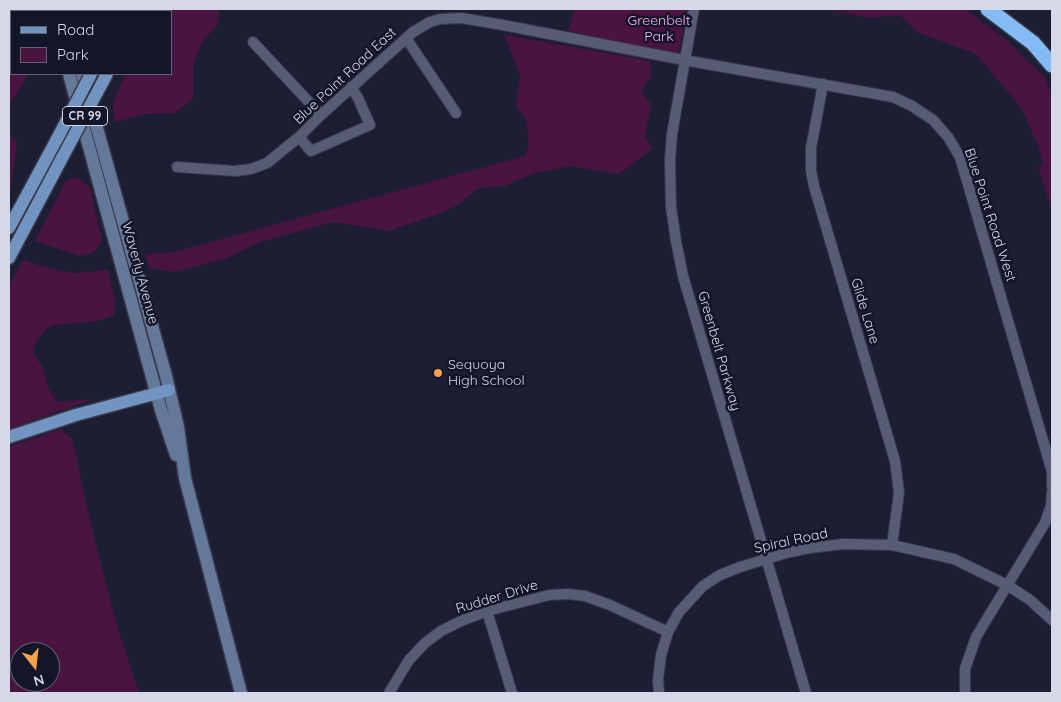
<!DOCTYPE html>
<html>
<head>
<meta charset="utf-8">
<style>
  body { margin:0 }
  #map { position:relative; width:1061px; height:702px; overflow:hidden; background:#1c1e33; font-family:Quicksand,sans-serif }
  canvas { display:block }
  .frame { position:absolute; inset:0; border:10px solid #d6d8e7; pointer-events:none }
  .legend { position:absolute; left:10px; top:10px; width:162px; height:65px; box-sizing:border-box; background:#131529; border:1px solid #616375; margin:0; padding:6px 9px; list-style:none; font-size:15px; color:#d6d8e7 }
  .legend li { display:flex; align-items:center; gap:10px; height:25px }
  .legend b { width:25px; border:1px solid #616375 }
  .north { position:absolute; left:10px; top:642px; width:50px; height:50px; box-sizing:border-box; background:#131529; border:1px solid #616375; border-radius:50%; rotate:164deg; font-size:14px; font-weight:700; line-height:20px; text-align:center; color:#d6d8e7 }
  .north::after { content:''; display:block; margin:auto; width:18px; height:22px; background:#f8a04b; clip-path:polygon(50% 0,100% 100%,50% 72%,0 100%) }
</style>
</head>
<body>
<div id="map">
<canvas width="1061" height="702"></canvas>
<div class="frame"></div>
<ul class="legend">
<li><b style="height:6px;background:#7195c0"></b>Road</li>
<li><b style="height:14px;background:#4a1440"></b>Park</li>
</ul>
<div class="north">N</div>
</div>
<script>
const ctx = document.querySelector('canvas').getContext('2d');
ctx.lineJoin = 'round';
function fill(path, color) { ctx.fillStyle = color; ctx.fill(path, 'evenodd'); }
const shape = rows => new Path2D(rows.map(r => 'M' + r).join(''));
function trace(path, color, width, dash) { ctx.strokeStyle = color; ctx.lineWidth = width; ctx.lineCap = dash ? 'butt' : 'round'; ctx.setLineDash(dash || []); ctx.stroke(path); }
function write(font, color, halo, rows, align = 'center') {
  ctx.font = font + ' Quicksand,sans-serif'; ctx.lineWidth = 5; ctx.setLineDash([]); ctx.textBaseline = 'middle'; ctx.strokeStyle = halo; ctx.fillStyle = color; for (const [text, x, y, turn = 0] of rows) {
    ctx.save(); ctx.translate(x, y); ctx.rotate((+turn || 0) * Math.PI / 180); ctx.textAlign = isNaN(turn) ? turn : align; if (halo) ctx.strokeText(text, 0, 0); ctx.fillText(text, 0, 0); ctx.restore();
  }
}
const green = shape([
  [157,9,220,9,217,26,203,40,193,65,193,99,174,113,146,114,114,122,113,103,125,74,171,74,171,11,155,11],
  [575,9,687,9,678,55,568,31],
  [824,9,965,9,1003,37,1045,78,1052,95,1052,210,1038,167,1043,165,1038,146,1022,109,976,54,917,32,900,15,870,18],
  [504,35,650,61,651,76,641,91,651,104,645,136,652,149,619,174,570,166,532,174,505,186,477,189,458,205,436,215,389,231,333,222,260,242,227,258,175,272,149,268,145,254,174,252,525,156,529,146,526,120,516,106,520,74],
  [9,52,11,52,11,74,27,74,28,75,9,106],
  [9,134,17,143,11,188,9,192],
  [76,177,90,187,102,242,93,253,80,256,35,241,66,180],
  [23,260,40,266,73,273,108,270,115,301,114,315,98,321,53,325,45,330,35,343,33,353,43,368,48,388,57,402,94,399,9,429,9,286],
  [61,429,72,439,94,538,118,629,139,693,9,693,9,447],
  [20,652,50,652,50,682,20,682]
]);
const street = shape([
  [694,9,672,134,670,160,671,207,676,241,683,276,806,693],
  [406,38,456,113],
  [253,42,321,115],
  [823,84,811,148,811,171,814,186,895,461,899,493,892,545],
  [299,137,311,151,370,125,358,98,351,87],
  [177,167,235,171,251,169,267,163,299,137,321,115,413,32,430,22,440,19,461,18,503,25,684,60,893,97,912,106,933,120,948,137,960,157,1044,444,1052,472,1052,486],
  [487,611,512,693],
  [389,693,409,660,425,643,441,631,461,621,487,611,549,595,568,594,585,596,610,605,668,632],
  [659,693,658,680,661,655,668,632,679,612,703,586,720,575,740,567,786,553,810,548,843,544,892,545,954,559,1007,585,1030,600,1052,620],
  [965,693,965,669,976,637,1045,523,1051,506,1052,492]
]);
const secondary = shape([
  [58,9,58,11],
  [69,74,161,410,176,455],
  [82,74,166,376,178,427,185,478,241,693]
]);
const primary = shape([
  [124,11,126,9],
  [139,11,141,9],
  [9,228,57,139],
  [9,258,62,158],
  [9,437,76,415,169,390]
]);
const highway = shape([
  [988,9,1033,43,1052,65]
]);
const primaryBridge = shape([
  [57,139,91,74],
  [62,158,107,74]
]);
const markers = [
  [438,373,5,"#f8a04b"]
];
const shields = [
  [85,116,45]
];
const shieldNames = [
  ["CR 99",85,116]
];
const parkNames = [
  ["Greenbelt",659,21],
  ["Park",659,37]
];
const streetNames = [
  ["Blue Point Road East",345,76,-43],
  ["Blue Point Road West",990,215,72],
  ["Waverly Avenue",140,273,75],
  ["Glide Lane",865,311,73],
  ["Greenbelt Parkway",719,351,74],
  ["Spiral Road",791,541,-12],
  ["Rudder Drive",497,597,-17]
];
const poiNames = [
  ["Sequoya",448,365],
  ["High School",448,381]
];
fill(green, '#4a1440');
trace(street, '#39394b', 12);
trace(secondary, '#39394b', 15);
trace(primary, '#39394b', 15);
trace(highway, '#39394b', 18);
trace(street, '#575b73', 10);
trace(secondary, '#64789a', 12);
trace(primary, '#7195c0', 12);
trace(highway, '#83bbf4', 15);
trace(primaryBridge, '#39394b', 15, []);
trace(primaryBridge, '#7195c0', 12);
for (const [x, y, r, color] of markers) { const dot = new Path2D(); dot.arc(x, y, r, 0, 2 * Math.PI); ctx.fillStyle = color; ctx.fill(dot); trace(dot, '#131529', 2); }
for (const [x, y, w] of shields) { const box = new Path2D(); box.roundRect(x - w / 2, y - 9.5, w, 19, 4); ctx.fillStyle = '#131529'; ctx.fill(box); trace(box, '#d6d8e7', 1); }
write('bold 12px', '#d6d8e7', null, shieldNames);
write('14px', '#fcafe9', '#131529', parkNames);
write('14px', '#d6d8e7', '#131529', streetNames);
write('14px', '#d6d8e7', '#131529', poiNames, 'left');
</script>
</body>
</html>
